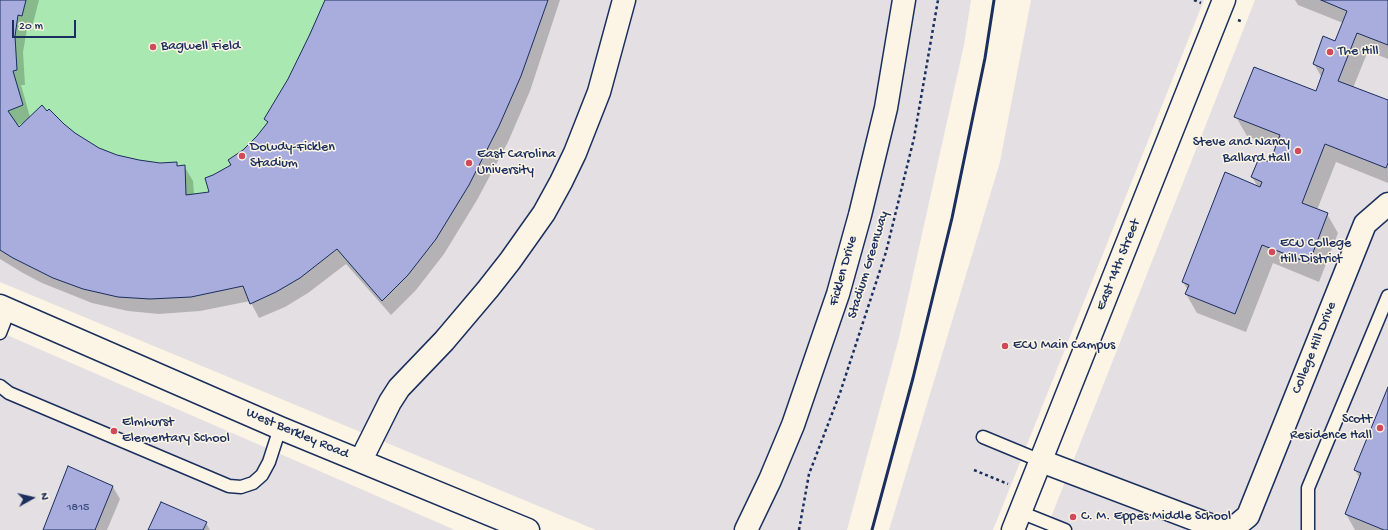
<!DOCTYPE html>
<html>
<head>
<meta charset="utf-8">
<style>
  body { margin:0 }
  #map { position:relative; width:1388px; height:530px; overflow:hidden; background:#fcf5e5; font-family:"Gochi Hand",sans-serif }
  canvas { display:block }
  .north { position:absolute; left:12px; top:478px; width:40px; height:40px; -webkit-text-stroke:3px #fcf5e5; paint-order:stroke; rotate:82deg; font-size:11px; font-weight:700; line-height:16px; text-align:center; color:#1b2f5e }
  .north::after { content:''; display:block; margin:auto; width:14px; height:18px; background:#1b2f5e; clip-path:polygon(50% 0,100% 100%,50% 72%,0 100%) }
  .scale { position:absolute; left:12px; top:20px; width:64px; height:18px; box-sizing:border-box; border:2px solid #1b2f5e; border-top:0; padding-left:5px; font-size:12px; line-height:14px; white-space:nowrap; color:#1b2f5e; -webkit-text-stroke:3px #fcf5e5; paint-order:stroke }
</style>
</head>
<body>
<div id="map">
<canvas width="1388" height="530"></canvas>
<div class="north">N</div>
<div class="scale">20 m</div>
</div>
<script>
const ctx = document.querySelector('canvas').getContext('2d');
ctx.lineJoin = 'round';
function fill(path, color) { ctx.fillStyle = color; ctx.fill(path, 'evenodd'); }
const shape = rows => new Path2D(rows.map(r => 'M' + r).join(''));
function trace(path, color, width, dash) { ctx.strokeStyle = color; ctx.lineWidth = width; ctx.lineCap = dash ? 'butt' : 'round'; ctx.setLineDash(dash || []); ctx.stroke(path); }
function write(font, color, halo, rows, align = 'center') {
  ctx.font = font + ' "Gochi Hand",sans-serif'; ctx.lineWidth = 3; ctx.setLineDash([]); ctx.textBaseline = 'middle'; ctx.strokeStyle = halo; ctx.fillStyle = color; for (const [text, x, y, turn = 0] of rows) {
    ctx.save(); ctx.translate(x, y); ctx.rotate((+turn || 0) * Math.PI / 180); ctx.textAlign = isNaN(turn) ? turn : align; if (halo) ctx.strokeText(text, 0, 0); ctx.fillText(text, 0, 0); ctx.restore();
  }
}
const built = shape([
  [0,0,971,0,964,45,899,338,847,530,596,530,0,282],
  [1031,0,1204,0,993,530,889,530,1000,162],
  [1255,0,1388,0,1388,530,1046,530],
  [0,332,455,530,0,530]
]);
const green = shape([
  [0,0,548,0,521,76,499,126,469,185,436,239,408,275,382,301,336,249,300,278,250,304,243,286,191,297,150,299,118,297,53,278,13,258,0,250]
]);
const shadow = shape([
  [0,0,39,0,31,31,27,29,23,52,25,85,21,85,30,117,46,113,74,134,98,149,117,156,160,164,176,163,178,167,184,166,193,181,194,195,211,192,214,176,233,165,244,151,257,137,268,123,265,119,289,79,325,0,560,0,530,91,508,142,477,200,444,254,416,290,391,315,346,264,308,293,285,307,259,318,250,301,200,311,159,314,128,311,92,303,42,283,23,273,0,259],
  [25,122,18,129,16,126],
  [1295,0,1388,0,1388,59,1368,51,1353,88,1388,101,1388,183,1336,162,1317,210,1327,214,1338,233,1319,282,1273,263,1246,332,1197,313,1186,294,1188,290,1183,282,1258,187,1252,177,1270,163,1277,148,1247,136,1236,117,1316,92,1322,78,1314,64,1336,42,1343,23,1298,5],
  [1388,389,1388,530,1355,530,1346,514,1360,479,1355,470],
  [69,467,113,487,120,499,107,530,44,530],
  [206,523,210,530,149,530]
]);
const building = shape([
  [0,0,26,0,22,16,18,15,15,36,17,70,13,71,23,105,8,111,19,127,42,105,47,111,49,109,64,124,75,133,99,148,117,155,139,160,160,163,177,162,177,166,185,165,186,195,209,192,205,178,213,175,231,165,228,160,243,150,257,136,268,122,264,119,288,79,310,34,325,0,548,0,521,76,499,126,469,185,436,239,408,275,382,301,337,249,300,278,276,292,250,304,243,286,191,297,150,299,118,297,83,289,53,278,13,258,0,250,0,0],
  [1321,0,1388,0,1388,45,1357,33,1338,81,1388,100,1388,163,1386,168,1325,144,1302,203,1328,213,1309,263,1262,245,1235,314,1185,294,1189,285,1182,282,1225,172,1260,187,1262,182,1251,177,1259,158,1270,162,1280,135,1234,117,1254,67,1316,91,1324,69,1313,64,1323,36,1335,41,1347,11,1321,0],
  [1388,387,1388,530,1384,530,1345,514,1361,473,1354,470,1388,387],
  [68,466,113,486,95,530,43,530,68,466],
  [161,502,207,522,203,530,148,530,161,502]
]);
const path = shape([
  [1194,0,1201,3],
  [1238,20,1243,22],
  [974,470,1008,484],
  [799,530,809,474,840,393,886,252,914,138,938,0]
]);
const lane = shape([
  [0,333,9,310],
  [0,386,9,393,229,486,241,487,253,483,262,475,269,462,280,428],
  [983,437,1041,461],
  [1020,512,1065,530],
  [1308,530,1308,488,1388,296]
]);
const street = shape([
  [0,306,280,428,528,530],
  [361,460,390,402,399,388,444,341,488,289,510,261,544,213,561,182,575,153,599,92,624,0],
  [1041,461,1215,527,1231,530,1248,516,1365,224,1388,204],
  [746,530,770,480,793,425,838,294,860,215,886,108,904,0]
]);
const secondary = shape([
  [1013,530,1224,0]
]);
const rail = shape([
  [872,530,913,378,952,218,985,58,994,0]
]);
const markers = [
  [153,47,4,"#d1495b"],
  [1330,52,4,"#d1495b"],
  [1298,151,4,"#d1495b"],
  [242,156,4,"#d1495b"],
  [469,163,4,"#d1495b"],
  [1272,252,4,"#d1495b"],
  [1005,346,4,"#d1495b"],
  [1380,428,4,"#d1495b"],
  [114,431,4,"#d1495b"],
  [1073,517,4,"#d1495b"]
];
const numberNames = [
  ["1815",78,508]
];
const poiNames = [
  ["Bagwell Field",161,47],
  ["The Hill",1338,52],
  ["Steve and Nancy",1290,143,"right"],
  ["Ballard Hall",1290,159,"right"],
  ["Dowdy-Ficklen",250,148],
  ["Stadium",250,164],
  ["East Carolina",477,155],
  ["University",477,171],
  ["ECU College",1280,244],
  ["Hill District",1280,260],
  ["ECU Main Campus",1013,346],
  ["Scott",1372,420,"right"],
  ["Residence Hall",1372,436,"right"],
  ["Elmhurst",122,423],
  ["Elementary School",122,439],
  ["C. M. Eppes Middle School",1081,517]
];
const streetNames = [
  ["Stadium Greenway",869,265,-73],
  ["East 14th Street",1119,265,-68],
  ["Ficklen Drive",844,271,-74],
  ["College Hill Drive",1315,348,-68],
  ["West Berkley Road",297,434,23]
];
fill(built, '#e3dfe3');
fill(green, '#a9e8b0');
fill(shadow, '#0003');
fill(building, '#a8adde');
trace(building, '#1b2f5e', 1);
trace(lane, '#1b2f5e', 15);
trace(street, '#1b2f5e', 25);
trace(secondary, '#1b2f5e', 25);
trace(path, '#1b2f5e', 2.5, [3, 3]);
trace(lane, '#fcf5e5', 12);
trace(street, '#fcf5e5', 22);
trace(secondary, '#fcf5e5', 22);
trace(rail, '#1b2f5e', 3);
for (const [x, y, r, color] of markers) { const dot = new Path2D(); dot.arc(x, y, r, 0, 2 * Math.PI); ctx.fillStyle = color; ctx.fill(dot); trace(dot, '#fcf5e5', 1.5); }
write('12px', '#3e4e7e', null, numberNames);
write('14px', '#1b2f5e', '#fcf5e5', poiNames, 'left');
write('14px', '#1b2f5e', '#fcf5e5', streetNames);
</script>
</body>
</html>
